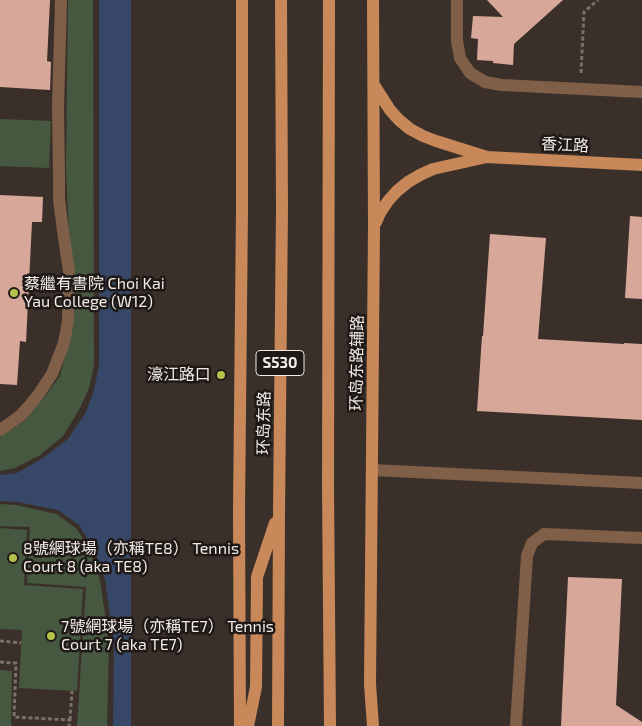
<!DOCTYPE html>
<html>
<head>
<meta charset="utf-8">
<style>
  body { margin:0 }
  canvas { display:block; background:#3b3029 }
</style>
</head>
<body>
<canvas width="642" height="726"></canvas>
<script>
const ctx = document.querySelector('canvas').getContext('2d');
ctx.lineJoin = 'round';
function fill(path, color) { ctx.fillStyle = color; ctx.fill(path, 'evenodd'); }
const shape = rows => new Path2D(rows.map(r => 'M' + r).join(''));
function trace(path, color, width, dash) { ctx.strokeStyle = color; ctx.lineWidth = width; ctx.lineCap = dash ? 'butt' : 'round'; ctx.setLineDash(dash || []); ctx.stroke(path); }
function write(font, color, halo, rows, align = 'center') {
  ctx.font = font + ' "Exo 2","Noto Sans SC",sans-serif'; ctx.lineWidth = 5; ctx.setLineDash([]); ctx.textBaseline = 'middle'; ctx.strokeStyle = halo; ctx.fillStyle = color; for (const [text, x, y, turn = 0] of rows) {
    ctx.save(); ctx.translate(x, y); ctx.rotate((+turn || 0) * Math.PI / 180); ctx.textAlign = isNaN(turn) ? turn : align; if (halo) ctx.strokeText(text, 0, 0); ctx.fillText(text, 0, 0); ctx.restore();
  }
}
const green = shape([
  [68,0,93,0,94,365,89,388,79,410,63,436,40,455,15,468,0,471,0,437,24,421,43,399,60,376,74,322,66,173],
  [0,119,51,121,49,168,0,166],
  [0,504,16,505,56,514,76,528,90,551,100,580,109,642,107,726,77,726,86,587,27,583,30,527,0,526],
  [0,528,27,530,24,585,83,589,77,691,19,688,22,630,0,629],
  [0,670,12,671,11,726,0,726]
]);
const water = shape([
  [99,0,131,0,131,726,113,726,114,643,105,579,94,550,79,525,58,510,17,502,0,501,0,475,17,473,43,458,68,439,86,412,94,390,99,366]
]);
const building = shape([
  [0,0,50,0,47,61,51,62,50,90,0,87],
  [487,0,563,0,514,44,513,65,493,63,493,61,477,60,478,39,471,38,473,16,503,17],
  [0,195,43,197,42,222,32,222,26,342,20,341,17,385,0,384],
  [630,216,642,217,642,299,625,298],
  [490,234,546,238,538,339,624,344,624,343,642,344,642,420,477,411,482,336,483,336],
  [568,577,622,579,616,705,642,722,642,726,561,726]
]);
const path = shape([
  [581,73,584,12,598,0],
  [0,641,21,643],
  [0,662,16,663,14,717,70,720,69,726],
  [70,720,72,691]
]);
const minor = shape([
  [457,0,457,41,460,58,470,73,485,82,502,85,642,92],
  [0,430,20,416,30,405,38,395,52,374,64,343,68,321,69,271,63,231,59,199,59,175,58,107,61,0],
  [372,470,642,483],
  [516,726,527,556,532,543,544,534,642,538]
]);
const major = shape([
  [329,0,328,487,330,726],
  [373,0,374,226,370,684,373,726],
  [374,85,390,110,399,120,410,129,423,136,436,141,487,157,642,165],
  [376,222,380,213,388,201,397,191,408,182,420,175,433,169,487,157],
  [240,726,239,511,242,208,242,0],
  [248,726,256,687,257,577,275,523],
  [278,726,279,514,282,207,281,0]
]);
const markers = [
  [14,293,5,"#b5c24a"],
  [221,375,5,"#b5c24a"],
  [13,558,5,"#b5c24a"],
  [51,636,5,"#b5c24a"]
];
const shields = [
  [280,363,48]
];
const shieldNames = [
  ["S530",280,363]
];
const streetNames = [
  ["香江路",565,145,3],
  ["环岛东路辅路",357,363,-89],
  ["环岛东路",264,423,-89]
];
const poiNames = [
  ["蔡繼有書院 Choi Kai",24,284],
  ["Yau College (W12)",24,302],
  ["濠江路口",211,375,"right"],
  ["8號網球場（亦稱TE8） Tennis",23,549],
  ["Court 8 (aka TE8)",23,567],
  ["7號網球場（亦稱TE7） Tennis",61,627],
  ["Court 7 (aka TE7)",61,645]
];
fill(green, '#465940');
fill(water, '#374768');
fill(building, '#d7a89a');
trace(path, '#7a706a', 3, [4, 2.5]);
trace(minor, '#7f5f48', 12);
trace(major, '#c98859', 12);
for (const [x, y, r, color] of markers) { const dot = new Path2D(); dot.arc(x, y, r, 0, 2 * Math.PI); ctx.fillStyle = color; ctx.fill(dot); trace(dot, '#1e1916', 2); }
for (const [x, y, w] of shields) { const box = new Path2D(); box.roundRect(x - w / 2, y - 12.5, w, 25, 4); ctx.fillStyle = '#1e1916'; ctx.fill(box); trace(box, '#f1eae5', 1); }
write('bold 15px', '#f1eae5', null, shieldNames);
write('16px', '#f1eae5', '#1e1916', streetNames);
write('16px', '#f1eae5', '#1e1916', poiNames, 'left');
</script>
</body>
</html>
